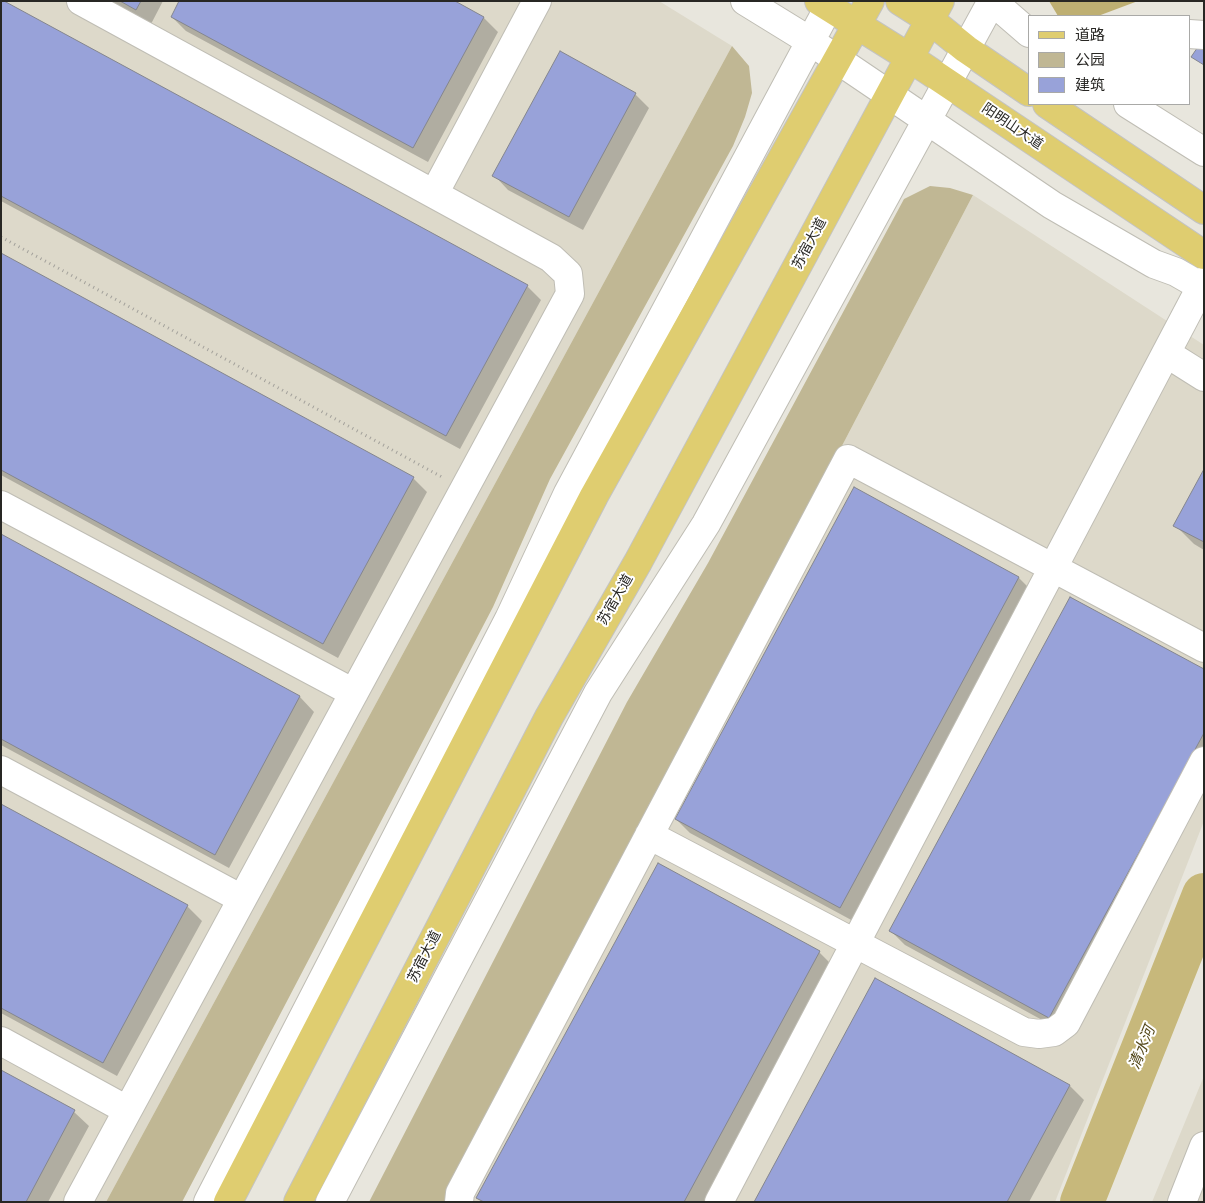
<!DOCTYPE html>
<html>
<head>
<meta charset="utf-8">
<style>
  body { margin:0 }
  #map { position:relative; width:1205px; height:1203px; overflow:hidden; background:#e8e6dd; font-family:Poppins,"Noto Sans SC",sans-serif }
  canvas { display:block }
  .frame { position:absolute; inset:0; border:2px solid #282724; pointer-events:none }
  .legend { position:absolute; left:1028px; top:15px; width:162px; height:90px; box-sizing:border-box; background:#fff; border:1px solid #a9a9a7; margin:0; padding:6px 9px; list-style:none; font-size:15px; color:#282724 }
  .legend li { display:flex; align-items:center; gap:10px; height:25px }
  .legend b { width:25px; border:1px solid #a9a9a7 }
</style>
</head>
<body>
<div id="map">
<canvas width="1205" height="1203"></canvas>
<div class="frame"></div>
<ul class="legend">
<li><b style="height:6px;background:#dfcd70"></b>道路</li>
<li><b style="height:14px;background:#c0b794"></b>公园</li>
<li><b style="height:14px;background:#98a2d9"></b>建筑</li>
</ul>
</div>
<script>
const ctx = document.querySelector('canvas').getContext('2d');
ctx.lineJoin = 'round';
function fill(path, color) { ctx.fillStyle = color; ctx.fill(path, 'evenodd'); }
const shape = rows => new Path2D(rows.map(r => 'M' + r).join(''));
function trace(path, color, width, dash) { ctx.strokeStyle = color; ctx.lineWidth = width; ctx.lineCap = dash ? 'butt' : 'round'; ctx.setLineDash(dash || []); ctx.stroke(path); }
function write(font, color, halo, rows, align = 'center') {
  ctx.font = font + ' Poppins,"Noto Sans SC",sans-serif'; ctx.lineWidth = 4; ctx.setLineDash([]); ctx.textBaseline = 'middle'; ctx.strokeStyle = halo; ctx.fillStyle = color; for (const [text, x, y, turn = 0] of rows) {
    ctx.save(); ctx.translate(x, y); ctx.rotate((+turn || 0) * Math.PI / 180); ctx.textAlign = isNaN(turn) ? turn : align; if (halo) ctx.strokeText(text, 0, 0); ctx.fillText(text, 0, 0); ctx.restore();
  }
}
const built = shape([
  [1,1,659,1,732,46,106,1202,1,1202],
  [973,195,1204,345,1204,821,1055,1202,447,1202],
  [1204,1076,1204,1202,1152,1202]
]);
const green = shape([
  [732,46,749,66,752,93,745,117,733,146,550,479,493,607,182,1202,106,1202],
  [930,186,950,188,973,195,447,1202,369,1202,627,702,708,563,904,199]
]);
const forest = shape([
  [1049,1,1138,1,1098,16,1058,16]
]);
const shadow = shape([
  [1,1,527,286,541,300,460,449,1,201],
  [110,1,163,1,151,24],
  [453,1,484,18,498,32,428,162,186,31,172,17],
  [635,94,649,108,583,230,508,190,494,175],
  [1,255,413,478,427,492,338,658,1,475],
  [1204,472,1204,550,1194,544,1175,525],
  [855,489,1019,578,1033,592,855,922,690,833,676,819],
  [1,536,300,697,314,712,229,868,1,745],
  [1204,670,1204,774,1064,1032,905,945,891,931],
  [1,806,187,906,202,921,117,1076,1,1013],
  [819,952,833,966,706,1202,482,1202,478,1198],
  [1,1072,74,1112,89,1126,48,1202,1,1202],
  [1070,1086,1084,1100,1029,1202,755,1202]
]);
const river = shape([
  [1082,1202,1204,895]
]);
const building = shape([
  [1,1,4,1,528,285,446,436,1,196,1,1],
  [120,1,141,1,136,10,120,1],
  [179,1,455,1,484,17,413,148,171,17,179,1],
  [1204,38,1204,65,1191,57,1204,38],
  [560,51,636,93,569,217,492,176,560,51],
  [1,253,414,477,323,644,1,470,1,253],
  [1204,469,1204,542,1173,526,1204,469],
  [854,487,1019,577,840,908,675,819,854,487],
  [1,534,300,696,215,855,1,739,1,534],
  [1070,597,1204,669,1204,733,1049,1018,889,931,1070,597],
  [1,804,188,905,103,1063,1,1008,1,804],
  [658,863,820,951,684,1202,484,1202,476,1198,658,863],
  [875,978,1070,1085,1007,1202,754,1202,875,978],
  [1,1070,75,1110,26,1202,1,1202,1,1070]
]);
const path = shape([
  [1,237,442,477]
]);
const minor = shape([
  [745,1,810,41,1052,205,1154,264,1176,272,1204,288],
  [992,1,1029,33],
  [1189,34,1204,35],
  [1128,104,1204,152],
  [434,194,537,1],
  [1166,353,1204,377],
  [1,505,354,693],
  [1,770,242,899],
  [649,835,1024,1032,1039,1034,1054,1032,1066,1023,1204,761],
  [1,1041,127,1110],
  [78,1202,570,294,568,274,551,258,81,1],
  [208,1202,509,619,568,493,832,1],
  [330,1202,598,693,706,524,992,1],
  [459,1202,460,1193,848,459,1204,648],
  [719,1202,1204,281],
  [1182,1202,1204,1146]
]);
const major = shape([
  [819,1,910,58,1204,255],
  [900,1,930,20,966,49,1029,92],
  [1047,104,1204,210],
  [228,1202,594,496,870,1],
  [298,1202,549,717,638,562,940,1]
]);
const streetNames = [
  ["阳明山大道",1012,127,34],
  ["苏宿大道",810,244,-62],
  ["苏宿大道",616,600,-60],
  ["苏宿大道",425,957,-63]
];
const waterNames = [
  ["清水河",1143,1048,-68]
];
fill(built, '#ddd9ca');
fill(green, '#c0b794');
fill(forest, '#beaf72');
fill(shadow, '#0003');
trace(river, '#c7b87b', 44);
fill(building, '#98a2d9');
trace(building, '#84868e', 1);
trace(minor, '#bfbdb4', 30);
trace(major, '#c3c3c2', 30);
trace(path, '#a3a19b', 3, [1, 4]);
trace(minor, '#fff', 28);
trace(major, '#dfcd70', 28);
write('14px', '#282724', '#fff', streetNames);
write('italic 15px', '#544819', '#fff', waterNames);
</script>
</body>
</html>
